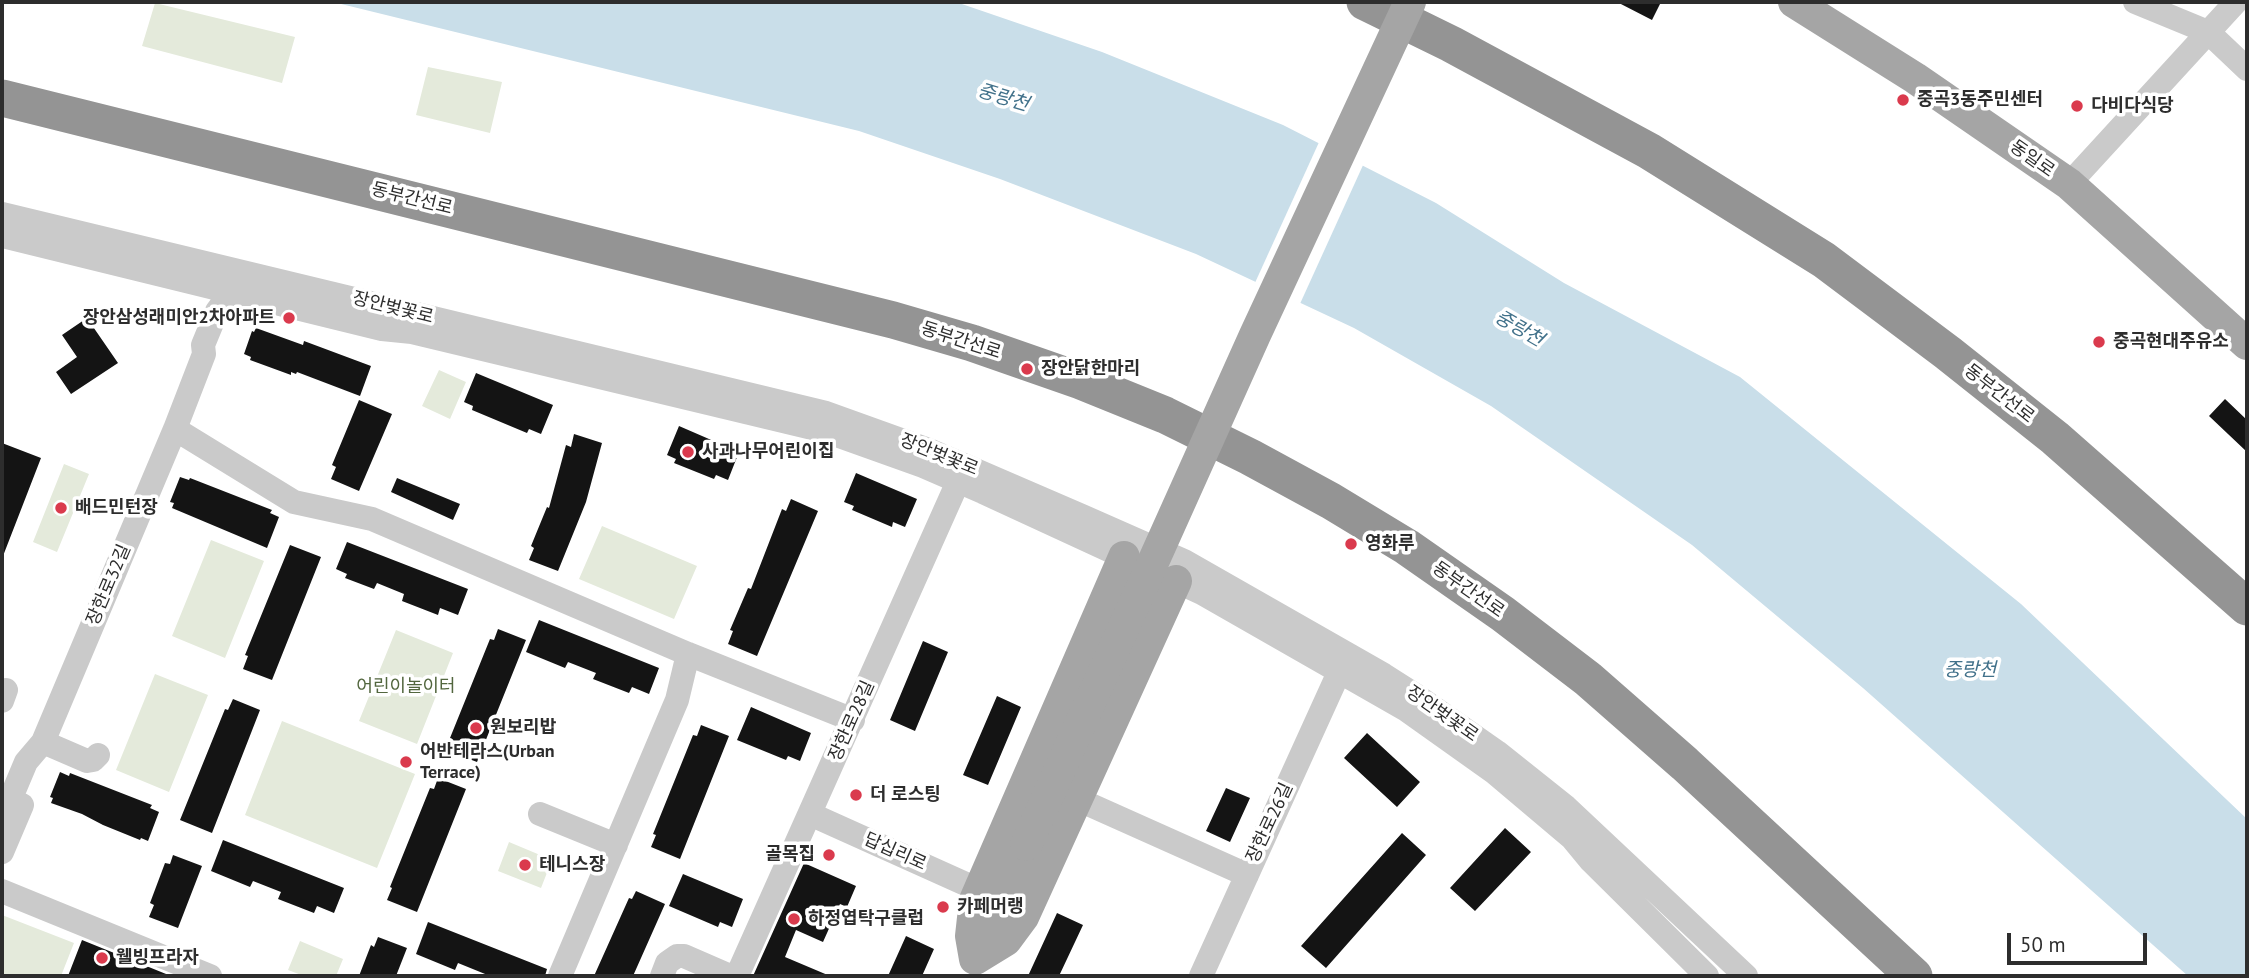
<!DOCTYPE html>
<html>
<head>
<meta charset="utf-8">
<style>
  body { margin:0 }
  #map { position:relative; width:2249px; height:978px; overflow:hidden; background:#fff; font-family:"PT Sans",sans-serif }
  canvas { display:block }
  .frame { position:absolute; inset:0; border:4px solid #2d2d2d; pointer-events:none }
  .scale { position:absolute; left:2007px; top:933px; width:140px; height:32px; box-sizing:border-box; border:4px solid #2d2d2d; border-top:0; padding-left:9px; font-size:21px; line-height:24px; white-space:nowrap; color:#2d2d2d; -webkit-text-stroke:5px #fff; paint-order:stroke }
</style>
</head>
<body>
<div id="map">
<canvas width="2249" height="978"></canvas>
<div class="frame"></div>
<div class="scale">50 m</div>
</div>
<script>
const ctx = document.querySelector('canvas').getContext('2d');
ctx.lineJoin = 'round';
function fill(path, color) { ctx.fillStyle = color; ctx.fill(path, 'evenodd'); }
const shape = rows => new Path2D(rows.map(r => 'M' + r).join(''));
function trace(path, color, width, dash) { ctx.strokeStyle = color; ctx.lineWidth = width; ctx.lineCap = dash ? 'butt' : 'round'; ctx.setLineDash(dash || []); ctx.stroke(path); }
function write(font, color, halo, rows, align = 'center') {
  ctx.font = font + ' "PT Sans","Noto Sans KR",sans-serif'; ctx.lineWidth = 7; ctx.setLineDash([]); ctx.textBaseline = 'middle'; ctx.strokeStyle = halo; ctx.fillStyle = color; for (const [text, x, y, turn = 0] of rows) {
    ctx.save(); ctx.translate(x, y); ctx.rotate((+turn || 0) * Math.PI / 180); ctx.textAlign = isNaN(turn) ? turn : align; if (halo) ctx.strokeText(text, 0, 0); ctx.fillText(text, 0, 0); ctx.restore();
  }
}
const green = shape([
  [155,3,295,37,282,83,142,46],
  [428,67,502,82,490,133,416,115],
  [439,370,466,382,450,419,422,406],
  [64,464,89,474,57,552,33,542],
  [602,526,697,566,674,619,579,579],
  [211,540,264,561,225,658,172,636],
  [396,630,453,653,417,744,359,721],
  [155,674,208,695,169,792,116,770],
  [282,721,415,774,377,868,245,815],
  [509,842,552,860,541,888,498,871],
  [2,915,74,943,61,976,2,976],
  [300,941,343,959,336,976,304,976,288,970]
]);
const water = shape([
  [333,2,956,2,1102,52,1283,125,1436,203,1564,283,1740,377,2021,604,2247,819,2247,976,2188,976,1863,688,1692,545,1491,406,1354,328,1196,254,1000,179,859,131]
]);
const pier = shape([
  [1320,140,1364,163,1299,306,1254,285]
]);
const building = shape([
  [1617,2,1661,2,1652,20],
  [87,318,118,363,71,394,56,372,77,357,62,335],
  [256,328,303,345,304,341,371,366,360,396,297,372,296,374,291,372,291,375,250,360,251,357,244,354,252,331,254,332],
  [476,373,553,405,541,434,529,429,527,433,472,410,473,406,464,402],
  [2225,399,2247,420,2247,452,2209,416],
  [359,400,392,414,359,491,331,479,336,467,332,465],
  [679,426,739,452,728,480,716,475,714,479,674,463,676,459,667,455],
  [574,434,602,443,586,502,558,571,529,560,534,548,531,546,547,507,549,508,566,445,571,447],
  [2,443,41,458,3,556,2,556],
  [856,473,917,499,905,527,893,522,892,527,852,510,854,506,844,502],
  [180,477,189,480,190,478,272,510,270,513,279,517,267,548,172,508,174,503,170,502],
  [397,478,460,504,453,520,391,492],
  [791,499,818,511,757,656,728,644,733,631,730,630,748,588,751,589,782,509,786,511],
  [347,542,468,589,458,615,440,608,438,615,402,601,404,594,377,583,374,589,345,578,347,574,336,569],
  [290,545,321,557,272,680,243,669,248,656,245,655],
  [539,620,659,668,649,694,632,687,629,693,593,679,596,673,568,662,565,668,526,652],
  [498,629,526,640,477,762,448,751,452,739,450,738,490,639,494,640],
  [923,641,948,652,915,731,890,720],
  [997,696,1021,707,988,785,963,775],
  [233,699,260,710,212,833,180,820,225,709,228,710],
  [751,707,811,733,800,761,788,756,786,760,737,740],
  [701,725,729,736,680,859,651,847,656,835,653,834,693,735,697,736],
  [1367,733,1420,782,1397,807,1344,758],
  [60,772,69,776,70,773,152,805,150,808,159,812,148,841,141,838,140,840,103,825,82,814,51,803,53,798,50,797],
  [438,778,466,789,417,912,387,900,392,888,390,887,430,788,434,789],
  [1226,788,1250,798,1230,842,1206,831],
  [1505,828,1531,852,1475,911,1450,888],
  [1402,833,1426,855,1326,968,1301,946],
  [223,840,344,888,334,913,317,906,314,913,278,899,281,892,253,881,250,887,211,871],
  [173,855,202,866,178,928,149,917,154,905,150,903,165,863,170,864],
  [804,863,856,886,847,907,840,904,823,942,796,930,785,957,830,976,753,976],
  [683,874,743,899,732,927,720,922,718,927,669,906],
  [636,891,665,904,633,976,594,976,629,898,632,899],
  [1057,913,1083,925,1059,976,1028,976],
  [428,922,547,969,545,976,490,976,458,963,455,970,416,954],
  [906,936,934,949,922,976,888,976],
  [378,937,407,948,396,976,359,976,371,945,374,947],
  [82,940,171,976,68,976]
]);
const minor = shape([
  [2135,2,2208,32,2247,69],
  [2069,184,2236,2],
  [2,214,826,413,929,450,1082,516,1184,561,1384,675,1417,696,1497,752,1566,807,1746,976],
  [2,236,382,329,412,332,825,431,923,466,983,492,1202,593,1405,709,1495,773,1572,838,1591,861,1707,976],
  [175,429,294,502,372,519,688,654,853,720],
  [2,701,6,690],
  [43,742,87,761,93,760,98,755],
  [1077,799,1247,875],
  [540,814,616,845],
  [810,814,979,890],
  [2,819,26,762,43,742,175,429,204,354,203,345,217,311,231,292],
  [2,852,22,805],
  [2,891,210,976],
  [560,976,677,700,688,654],
  [662,976,667,963,677,956,684,956,730,976],
  [737,976,965,466],
  [1201,976,1340,670]
]);
const major = shape([
  [1794,2,1915,78,2069,184,2247,344],
  [1124,557,975,900,971,936,975,959,1006,940,1023,917,1176,581],
  [978,953,1026,845]
]);
const highway = shape([
  [1365,2,1451,44,1649,151,1824,260,1948,353,2055,438,2247,607],
  [2,98,893,320,972,343,1081,381,1165,415,1250,457,1331,501,1407,547,1503,614,1588,679,1685,764,1914,976]
]);
const majorBridge = shape([
  [1026,845,1255,335,1410,2]
]);
const markers = [
  [1903,100,7,"#da3a4d"],
  [2077,106,7,"#da3a4d"],
  [289,318,7,"#da3a4d"],
  [2099,342,7,"#da3a4d"],
  [1027,369,7,"#da3a4d"],
  [688,452,7,"#da3a4d"],
  [61,508,7,"#da3a4d"],
  [1351,544,7,"#da3a4d"],
  [476,728,7,"#da3a4d"],
  [406,762,7,"#da3a4d"],
  [856,795,7,"#da3a4d"],
  [829,855,7,"#da3a4d"],
  [525,865,7,"#da3a4d"],
  [943,907,7,"#da3a4d"],
  [794,919,7,"#da3a4d"],
  [102,958,7,"#da3a4d"]
];
const poiNames = [
  ["중곡3동주민센터",1917,100],
  ["다비다식당",2091,106],
  ["장안삼성래미안2차아파트",275,318,"right"],
  ["중곡현대주유소",2113,342],
  ["장안닭한마리",1041,369],
  ["사과나무어린이집",702,452],
  ["배드민턴장",75,508],
  ["영화루",1365,544],
  ["원보리밥",490,728],
  ["어반테라스(Urban",420,752],
  ["Terrace)",420,773],
  ["더 로스팅",870,795],
  ["골목집",815,855,"right"],
  ["테니스장",539,865],
  ["카페머랭",957,907],
  ["하정엽탁구클럽",808,919],
  ["웰빙프라자",116,958]
];
const streetNames = [
  ["동일로",2032,159,35],
  ["동부간선로",412,199,14],
  ["장안벚꽃로",393,308,14],
  ["동부간선로",961,341,18],
  ["동부간선로",1999,394,38],
  ["장안벚꽃로",939,455,22],
  ["장한로32길",109,585,-67],
  ["동부간선로",1468,590,35],
  ["장안벚꽃로",1442,714,35],
  ["장한로28길",852,721,-66],
  ["장한로26길",1270,823,-65],
  ["답십리로",895,852,24]
];
const parkNames = [
  ["어린이놀이터",406,687]
];
const waterNames = [
  ["중랑천",1003,98,17],
  ["중랑천",1519,329,30],
  ["중랑천",1970,671]
];
fill(green, '#e4eadb');
fill(water, '#c9dee9');
fill(pier, '#fff');
fill(building, '#141414');
trace(minor, '#cacaca', 24);
trace(major, '#a5a5a5', 32);
trace(highway, '#949494', 37);
trace(majorBridge, '#a5a5a5', 32);
for (const [x, y, r, color] of markers) { const dot = new Path2D(); dot.arc(x, y, r, 0, 2 * Math.PI); ctx.fillStyle = color; ctx.fill(dot); trace(dot, '#fff', 2.5); }
write('bold 18px', '#2d2d2d', '#fff', poiNames, 'left');
write('18px', '#2d2d2d', '#fff', streetNames);
write('18px', '#52663e', '#fff', parkNames);
write('italic 19px', '#41718a', '#fff', waterNames);
</script>
</body>
</html>
